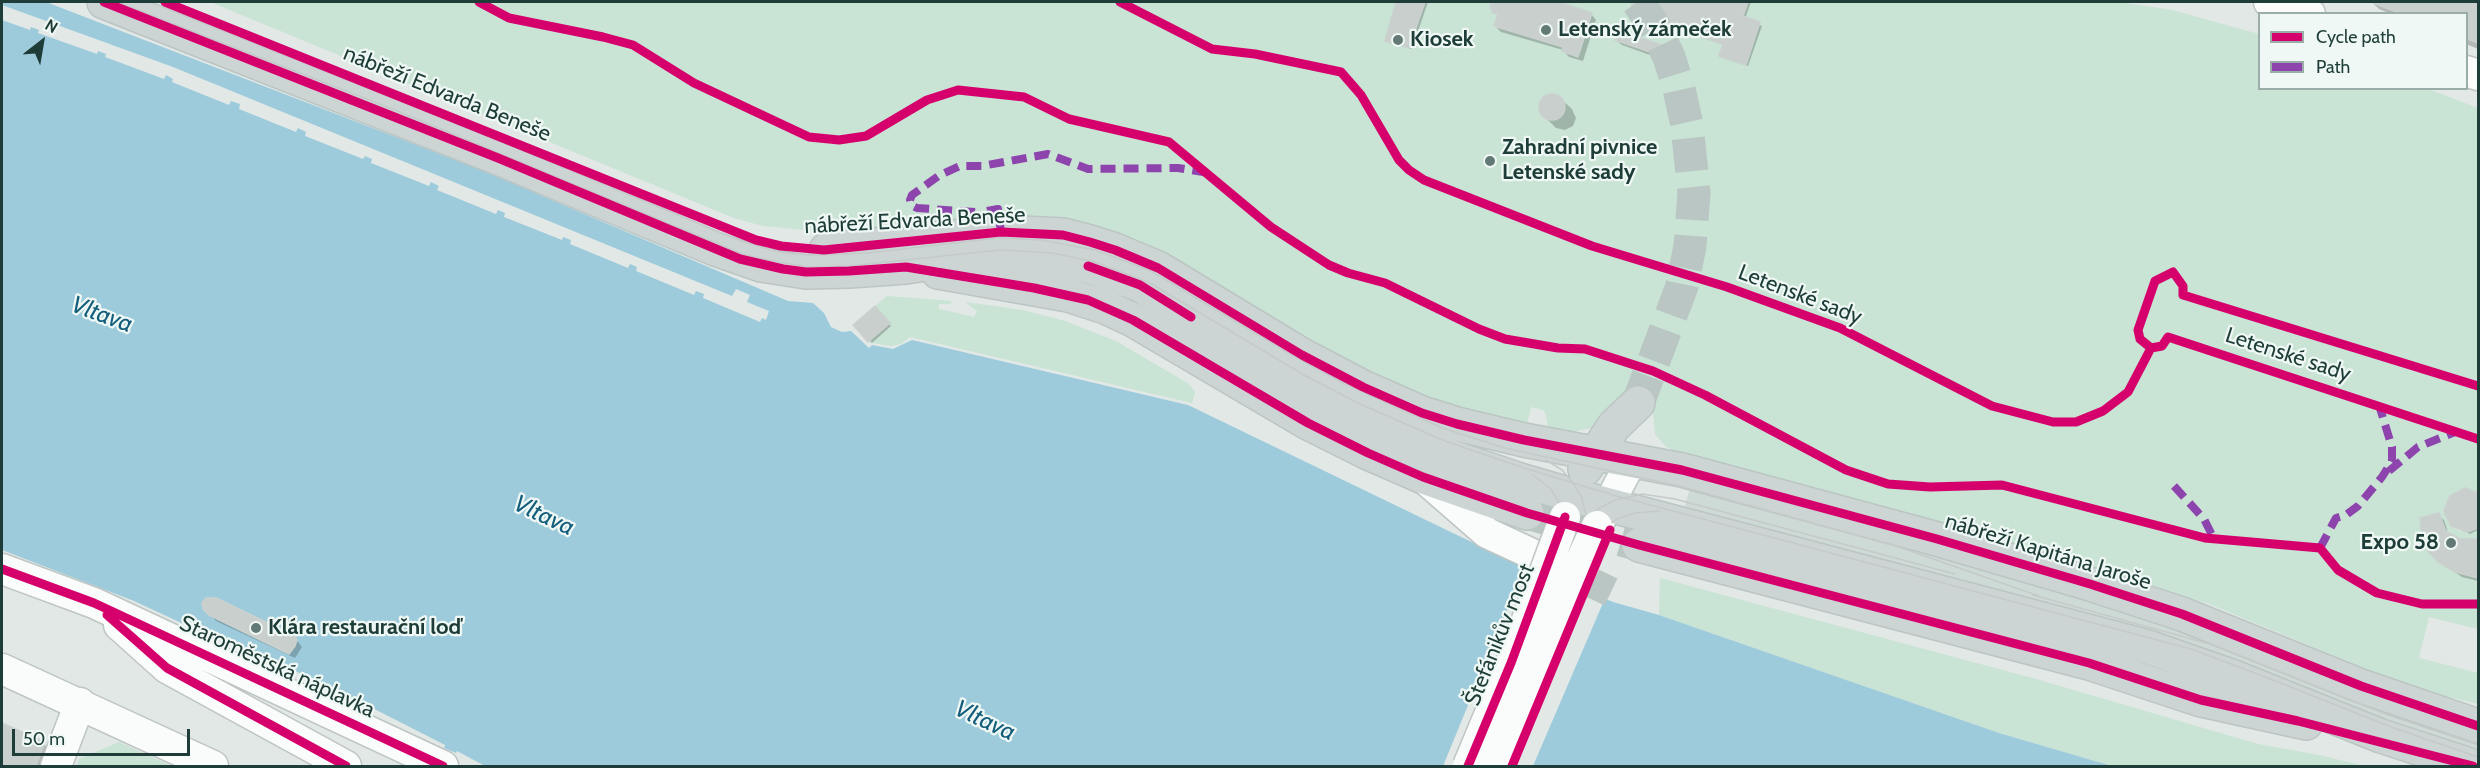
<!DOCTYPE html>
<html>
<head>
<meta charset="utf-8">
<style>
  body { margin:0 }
  #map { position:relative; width:2480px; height:768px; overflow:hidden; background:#e1e8e6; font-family:Cabin,sans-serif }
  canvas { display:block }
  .frame { position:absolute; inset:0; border:3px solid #1e3d38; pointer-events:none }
  .legend { position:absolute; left:2258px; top:12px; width:210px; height:78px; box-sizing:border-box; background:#eff8f4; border:2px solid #9bada9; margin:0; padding:8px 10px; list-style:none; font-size:18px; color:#1e3d38 }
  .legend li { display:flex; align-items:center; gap:12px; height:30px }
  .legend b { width:30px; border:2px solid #9bada9 }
  .north { position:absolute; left:12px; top:12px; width:60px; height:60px; -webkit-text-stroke:4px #eff8f4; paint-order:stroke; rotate:31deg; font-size:16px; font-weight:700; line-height:24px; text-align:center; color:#1e3d38 }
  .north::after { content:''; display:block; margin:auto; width:21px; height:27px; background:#1e3d38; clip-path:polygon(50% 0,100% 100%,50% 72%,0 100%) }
  .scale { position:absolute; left:12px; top:729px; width:178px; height:27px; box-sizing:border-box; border:3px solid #1e3d38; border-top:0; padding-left:8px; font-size:18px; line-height:21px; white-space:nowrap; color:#1e3d38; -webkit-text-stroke:4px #eff8f4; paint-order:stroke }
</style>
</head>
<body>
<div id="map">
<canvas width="2480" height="768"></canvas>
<div class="frame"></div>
<ul class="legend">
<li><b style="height:8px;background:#d6006c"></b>Cycle path</li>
<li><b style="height:8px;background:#8e44ad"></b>Path</li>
</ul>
<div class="north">N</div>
<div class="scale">50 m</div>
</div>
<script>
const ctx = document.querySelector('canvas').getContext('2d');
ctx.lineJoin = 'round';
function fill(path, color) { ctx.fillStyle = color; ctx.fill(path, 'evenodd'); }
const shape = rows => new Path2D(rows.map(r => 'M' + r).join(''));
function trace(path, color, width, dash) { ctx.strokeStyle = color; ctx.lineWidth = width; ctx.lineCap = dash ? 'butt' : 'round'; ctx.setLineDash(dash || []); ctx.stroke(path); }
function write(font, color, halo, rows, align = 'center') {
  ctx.font = font + ' Cabin,sans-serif'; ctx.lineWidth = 4.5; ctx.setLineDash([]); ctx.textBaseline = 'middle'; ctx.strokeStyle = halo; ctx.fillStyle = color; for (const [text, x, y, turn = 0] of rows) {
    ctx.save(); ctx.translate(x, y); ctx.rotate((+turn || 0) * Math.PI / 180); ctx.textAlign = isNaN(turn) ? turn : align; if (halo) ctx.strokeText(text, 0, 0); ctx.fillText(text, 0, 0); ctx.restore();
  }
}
const built = shape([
  [1691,484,2133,609,2478,738,2478,763,1681,520]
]);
const green = shape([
  [210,2,1396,2,1386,41,1409,48,1425,2,1491,2,1490,6,1493,13,1498,14,1494,27,1563,47,1562,51,1577,56,1592,13,1558,2,1633,2,1629,13,1723,44,1746,65,1760,22,1743,16,1748,2,2119,2,2172,10,2259,34,2260,88,2428,89,2478,108,2478,493,2465,488,2457,491,2450,496,2444,511,2451,526,2459,531,2467,532,2478,528,2478,539,2460,539,2445,529,2420,519,2422,537,2426,547,2438,562,2455,572,2478,578,2478,629,2429,617,2419,658,2478,673,2478,704,2415,689,2207,603,1697,457,1679,454,1665,446,1655,434,1653,413,1620,400,1591,428,1569,433,1554,433,1548,428,1546,415,1543,410,1531,407,1526,428,1445,405,1343,358,1180,262,1152,248,1052,220,1020,216,827,232,763,226,734,218],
  [1551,94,1561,97,1565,106,1562,115,1553,120,1543,117,1539,107,1542,98],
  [887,296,952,301,950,304,939,304,939,309,974,317,977,311,965,302,1023,310,1065,321,1116,341,1189,384,1195,392,1192,403,910,337,901,344,890,346,868,342,890,323,875,306],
  [1660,578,2036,679,2258,744,2319,755,2364,766,2112,766,1999,733,1659,615],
  [119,742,171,766,77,766,79,759]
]);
const water = shape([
  [2,2,46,2,484,171,788,301,813,303,824,313,831,327,842,332,851,331,869,348,872,345,893,349,912,340,1188,405,1488,550,1613,602,1659,615,1999,733,2112,766,485,766,457,751,456,753,444,748,445,745,339,691,207,631,205,634,134,601,2,550]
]);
const pier = shape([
  [2,5,173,67,732,296,736,289,750,295,747,302,769,311,766,320,762,318,760,322,703,298,704,294,696,291,694,295,636,271,637,267,630,264,628,268,570,244,571,240,563,237,562,240,504,217,505,213,498,210,496,214,437,190,439,186,431,182,429,186,371,163,372,159,365,156,363,159,305,136,306,132,298,128,296,132,239,109,240,104,231,101,229,105,172,82,173,79,166,75,164,79,105,57,106,54,98,51,97,54,38,33,39,30,31,27,30,30,2,20],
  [1526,564,1606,596,1533,766,1443,766]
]);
const shadow = shape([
  [1398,2,1428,2,1412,49,1387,41],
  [1493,2,1556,2,1591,14,1596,20,1583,61,1569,57,1563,50,1501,32,1495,26,1499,16,1491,5],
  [1634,2,1751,2,1745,19,1762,26,1748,66,1723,58,1721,55,1725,45,1633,15,1631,12],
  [2372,2,2478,2,2478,49,2466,44,2466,14,2391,14,2379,9],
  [1616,40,1676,51,1681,57,1678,65,1622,45],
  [1551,95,1560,98,1572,109,1576,118,1573,126,1565,130,1556,128,1544,116,1540,107,1543,99],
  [875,308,891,326,872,343,856,325],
  [2465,490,2478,495,2478,530,2470,534,2452,525],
  [2438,515,2444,520,2449,535,2460,540,2478,541,2478,581,2462,577,2440,562],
  [210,614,294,637,302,647,295,658,216,621],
  [2,726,44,744,55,755,51,766,2,766]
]);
const building = shape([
  [1396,2,1425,2,1409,48,1385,41,1396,2],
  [1491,2,1558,2,1592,13,1578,57,1562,51,1563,47,1494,26,1498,14,1493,13,1490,6,1491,2],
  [1633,2,1748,2,1743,16,1760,22,1746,65,1719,56,1723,44,1629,13,1633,2],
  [2371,2,2432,2,2427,14,2402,14,2371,2],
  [2432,2,2478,2,2478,43,2466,38,2466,14,2427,14,2432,2],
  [1618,30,1676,50,1673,60,1615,40,1618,30],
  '1539 107a13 13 0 1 1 26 0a13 13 0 1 1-26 0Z',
  [875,306,890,323,868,342,853,325,875,306],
  [2465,488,2478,493,2478,528,2467,532,2451,526,2444,511,2450,496,2465,488],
  [2439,513,2445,529,2449,533,2460,539,2478,539,2478,578,2455,572,2438,562,2428,551,2422,538,2420,518,2439,513],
  [206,598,216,598,295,636,297,640,295,646,289,654,209,615,203,609,202,603,206,598],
  [2,723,45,742,36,766,2,766,2,723]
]);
const minorTunnel = shape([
  [1552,564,1611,592]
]);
const majorTunnel = shape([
  [1638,2,1654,26,1669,57,1679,89,1687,125,1694,193,1690,246,1682,286,1638,403],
  [1527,513,1639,545]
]);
const minor = shape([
  [2269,2,2310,14],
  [2466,71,2478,75],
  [1425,479,1487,533,1530,553],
  [1597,526,1632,460],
  [2,569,94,603,443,766],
  [119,625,167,668,346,766],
  [2,669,213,766],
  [56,766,80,703]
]);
const major = shape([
  [104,2,498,158,715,249,761,265,806,272,849,271,906,267,957,259,1008,256,1054,259,1088,266,1140,285,1277,374,1361,419,1434,451,1520,480,1582,498,2148,647,2234,677,2381,736,2473,766],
  [826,250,1001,232,1063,235,1090,242,1115,250,1158,268,1302,355,1363,387,1422,413,1457,424,1524,440,1682,470,1937,539,2090,584,2182,614,2361,686,2478,726],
  [938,272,1068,295,1105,307,1133,320,1308,423,1368,453,1423,477,1527,513],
  [1585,469,1614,426,1638,403],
  [1639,545,2089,663,2201,700,2306,723]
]);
const tram = shape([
  [117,2,390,108,742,254,777,262,810,267,849,266,1000,250,1052,253,1095,262,1150,283,1304,375,1360,404,1445,441,1524,468,1613,495,2191,649,2255,673,2394,728,2478,757],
  [151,2,480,133,741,241,783,253,818,255,868,253,998,238,1041,240,1095,250,1151,271,1292,355,1343,383,1442,428,1505,448,1679,486,1899,547,2039,596],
  [1546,460,1562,470,1573,483,1582,498,1588,525],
  [1533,475,1551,489,1562,508,1566,527,1565,549],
  [2033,595,2213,645,2388,715,2478,745],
  [1483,766,1530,650,1565,554,1587,518,1598,509,1615,500,1642,494,1675,499,1955,574],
  [1496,766,1575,573,1587,548,1603,529,1617,519,1635,513,1659,511]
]);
const minorBridge = shape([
  [1468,766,1511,663,1565,517],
  [1495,766,1575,573,1597,526]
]);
const quiet = shape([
  [987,211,998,209,1001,232],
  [975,212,917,208,911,205,910,200,912,195,940,175,960,166,982,166,1048,154,1088,169,1178,168,1203,172],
  [2389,471,2418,447,2455,432],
  [2174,486,2204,519,2214,539],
  [2320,548,2336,518,2346,515,2358,506,2382,477,2392,461,2392,447,2379,405]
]);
const cycleway = shape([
  [104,2,498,158,740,259,783,269,806,272,849,271,906,267,1034,288,1088,300,1133,320,1308,423,1368,453,1423,477,1527,513,1639,545,2089,663,2201,700,2298,721,2473,766],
  [165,2,756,240,781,246,824,250,1001,232,1063,235,1090,242,1115,250,1158,268,1302,355,1363,387,1422,413,1457,424,1524,440,1682,470,1937,539,2090,584,2182,614,2361,686,2478,726],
  [479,2,509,18,603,37,633,45,694,83,809,137,839,140,866,136,927,100,958,90,1024,97,1069,119,1169,142,1271,227,1329,265,1348,273,1385,283,1479,329,1505,339,1558,348,1585,349,1653,371,1705,395,1846,470,1888,484,1930,487,2002,485,2205,538,2320,548,2338,570,2377,593,2422,604,2478,604],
  [1120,2,1212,49,1255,54,1341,72,1361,95,1399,160,1409,170,1424,180,1592,246,1727,287,1840,328,1992,406,2053,422,2076,422,2103,411,2128,392,2151,348],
  [1088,266,1140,285,1191,317],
  [2151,348,2140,339,2138,330,2155,281,2173,272,2183,286,2183,295,2478,386],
  [2151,348,2162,346,2168,337,2478,439],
  [2,569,94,603,443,766],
  [107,615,167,668,346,766],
  [1468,766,1511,663,1565,517],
  [1512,766,1610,530]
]);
const markers = [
  [1546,30,6,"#627975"],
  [1398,40,6,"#627975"],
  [1490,161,6,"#627975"],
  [2451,543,6,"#627975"],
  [256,628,6,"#627975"]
];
const poiNames = [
  ["Letenský zámeček",1558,30],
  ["Kiosek",1410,40],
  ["Zahradní pivnice",1502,148],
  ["Letenské sady",1502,173],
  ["Expo 58",2439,543,"right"],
  ["Klára restaurační loď",268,628]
];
const streetNames = [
  ["nábřeží Edvarda Beneše",447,94,22],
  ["nábřeží Edvarda Beneše",915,221,-3],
  ["Letenské sady",1800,295,21],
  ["Letenské sady",2288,355,18],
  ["nábřeží Kapitána Jaroše",2048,552,17],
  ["Štefánikův most",1500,635,-68],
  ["Staroměstská náplavka",277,667,25]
];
const waterNames = [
  ["Vltava",102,315,20],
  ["Vltava",544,516,25],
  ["Vltava",985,721,25]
];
fill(built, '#cedad6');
fill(green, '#c9e3d4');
fill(water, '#9dcbdb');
fill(pier, '#e1e8e6');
fill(shadow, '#0003');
fill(building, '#c8cfcd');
trace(building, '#cad1cf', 1.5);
trace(minorTunnel, '#bac6c3', 30, [30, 15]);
trace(majorTunnel, '#bac6c3', 33, [33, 16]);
trace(minor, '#bec5c3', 33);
trace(major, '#bbc5c3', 36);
trace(minor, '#fafcfb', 30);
trace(major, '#ccd5d4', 33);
trace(tram, '#c5cac9', 1.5);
trace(minorBridge, '#bec5c3', 33, []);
trace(minorBridge, '#fafcfb', 30);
trace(quiet, '#8e44ad', 8, [15, 8]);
trace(cycleway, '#d6006c', 9);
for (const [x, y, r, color] of markers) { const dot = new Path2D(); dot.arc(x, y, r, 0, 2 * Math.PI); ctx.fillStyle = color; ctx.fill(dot); trace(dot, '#eff8f4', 2); }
write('bold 22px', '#1e3d38', '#eff8f4', poiNames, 'left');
write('22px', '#1e3d38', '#eff8f4', streetNames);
write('italic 24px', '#135e7d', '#eff8f4', waterNames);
</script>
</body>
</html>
